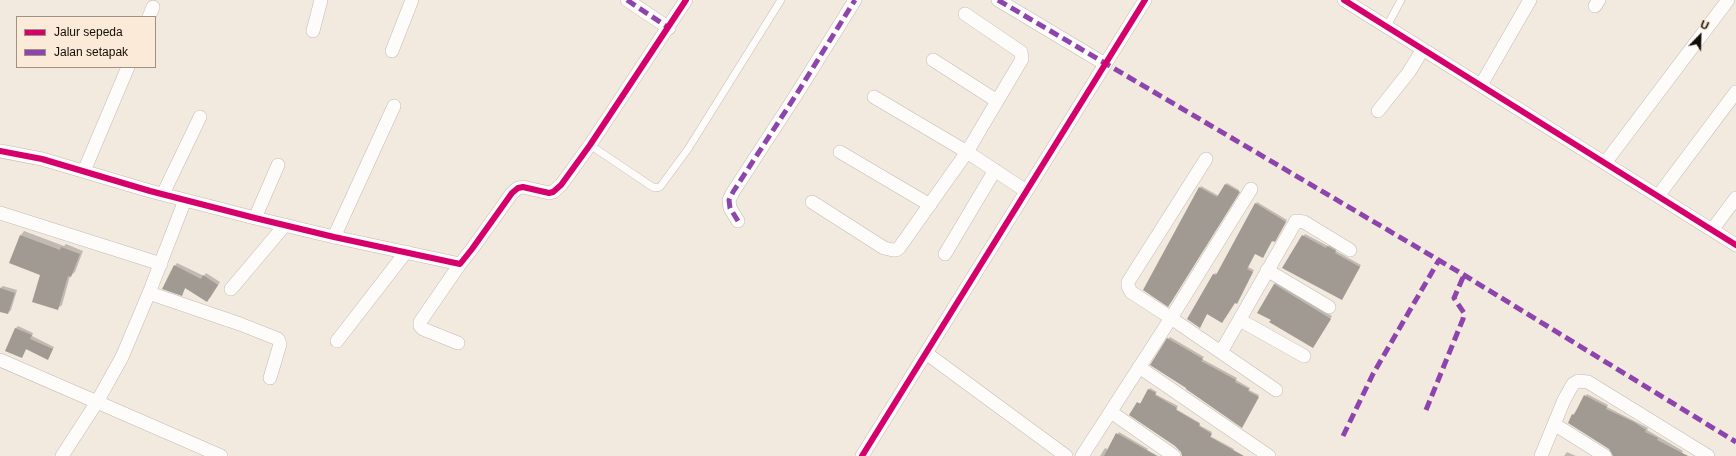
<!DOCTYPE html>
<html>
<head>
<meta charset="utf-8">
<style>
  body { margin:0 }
  #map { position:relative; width:1736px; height:456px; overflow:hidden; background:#f2e9df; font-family:Arial,sans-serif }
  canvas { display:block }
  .legend { position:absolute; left:16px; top:16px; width:140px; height:52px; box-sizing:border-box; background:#faead7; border:1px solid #9d9284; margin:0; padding:5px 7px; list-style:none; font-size:12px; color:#120d07 }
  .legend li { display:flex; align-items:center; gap:8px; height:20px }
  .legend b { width:20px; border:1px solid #9d9284 }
  .north { position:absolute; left:1680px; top:16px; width:40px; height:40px; -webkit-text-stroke:3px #faead7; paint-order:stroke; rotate:23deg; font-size:11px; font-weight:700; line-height:16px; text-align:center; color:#120d07 }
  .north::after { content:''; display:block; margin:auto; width:14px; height:18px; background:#120d07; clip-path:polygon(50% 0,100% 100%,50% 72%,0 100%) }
</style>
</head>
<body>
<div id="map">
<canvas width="1736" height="456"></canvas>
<ul class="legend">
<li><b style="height:5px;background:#d6006c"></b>Jalur sepeda</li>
<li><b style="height:5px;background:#8e44ad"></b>Jalan setapak</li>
</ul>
<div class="north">U</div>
</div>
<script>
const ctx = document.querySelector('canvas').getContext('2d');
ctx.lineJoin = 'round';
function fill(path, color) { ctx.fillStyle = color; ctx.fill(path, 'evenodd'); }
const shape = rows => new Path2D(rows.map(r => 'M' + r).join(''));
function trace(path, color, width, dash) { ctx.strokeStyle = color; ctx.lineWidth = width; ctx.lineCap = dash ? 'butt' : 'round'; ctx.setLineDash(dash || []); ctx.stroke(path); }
const shadow = shape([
  [1227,183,1239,190,1239,193,1170,304,1200,188,1201,186,1219,196],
  [1257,202,1287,220,1276,239,1272,240,1255,253,1248,267,1254,270,1238,301,1207,314,1201,325,1214,274,1215,273,1218,274],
  [24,231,64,246,66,244,83,251,75,272,70,276,62,305,58,308,21,235],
  [1305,234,1328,246,1330,245,1337,249,1336,251,1361,265,1342,299,1284,268],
  [177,263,204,276,206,273,220,282,210,298,186,287,181,295,175,266],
  [1276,282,1332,316,1315,344,1272,320,1274,284],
  [3,286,17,290,11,310,8,313,0,310,0,288],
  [18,326,33,333,32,336,54,347,47,359,26,349,22,357,15,329],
  [1170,337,1204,357,1202,359,1237,378,1236,380,1250,388,1249,390,1259,395,1243,425,1168,339],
  [1150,388,1157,392,1155,394,1178,406,1176,409,1200,423,1199,425,1212,432,1210,436,1234,449,1232,452,1240,456,1188,456,1137,403,1141,403],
  [1587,394,1608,405,1607,407,1648,428,1647,430,1683,451,1682,453,1688,456,1615,456,1610,449,1573,415],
  [1119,432,1148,449,1147,450,1158,456,1100,456,1105,448,1109,450],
  [1567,452,1576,456,1564,456]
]);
const building = shape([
  [1225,184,1240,192,1168,307,1143,290,1199,187,1217,197],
  [1255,203,1286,222,1275,242,1272,241,1263,258,1255,254,1247,269,1253,272,1237,304,1235,303,1222,323,1207,314,1200,328,1187,319,1213,274,1216,275],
  [20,235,60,250,61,247,80,254,71,277,68,276,58,310,32,302,40,275,9,263],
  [1302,235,1326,248,1327,246,1336,251,1335,253,1360,267,1342,300,1282,268],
  [174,265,201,279,203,275,218,285,207,302,185,288,182,296,162,289],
  [1274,284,1331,319,1313,348,1269,322,1271,320,1257,313],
  [0,288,15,293,8,314,0,312],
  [15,328,32,335,30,339,53,349,48,360,26,349,22,358,5,351],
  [1167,338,1203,359,1201,361,1236,380,1235,382,1249,389,1248,391,1259,397,1242,428,1186,389,1186,388,1150,365],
  [1148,389,1156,393,1155,395,1177,408,1176,410,1200,424,1199,426,1212,434,1210,437,1244,456,1182,456,1181,452,1175,446,1129,415,1137,402,1140,404],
  [1584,395,1607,407,1606,409,1634,422,1646,430,1645,432,1658,438,1657,440,1688,456,1613,456,1609,449,1568,423,1572,414,1574,415],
  [1116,433,1127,439,1157,456,1104,456]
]);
const lane = shape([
  [1387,26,1401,0],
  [590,145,651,186,655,188,660,187,688,149,781,0]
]);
const street = shape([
  [627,0,669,28],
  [998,0,1105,64],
  [1344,0,1736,245],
  [1595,6,1599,0],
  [149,17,153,7],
  [313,31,321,0],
  [392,51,412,0],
  [933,60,997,101],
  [1481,85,1530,0],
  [874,97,967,152,1026,191],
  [1378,111,1409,72,1423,49],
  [0,151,42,159,150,191,255,218,334,237,460,264,472,249,512,193,518,188,523,187,549,193,553,192,561,185,590,145,686,0],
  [840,152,930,205],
  [1206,159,1128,282,1128,286,1131,292,1171,318,1276,390],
  [1605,163,1728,0],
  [84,171,128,67],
  [163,194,200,117],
  [1658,196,1736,92],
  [185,200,149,293,122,357,97,402,221,456],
  [812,202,884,248,893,250,896,250,899,248,967,152,1022,59,1021,52,965,14],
  [0,213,161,264],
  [255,218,278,165],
  [738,221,730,208,729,200,733,192,796,95,855,0],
  [1712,230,1736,198],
  [334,237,394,106],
  [945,254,995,170],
  [1267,270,1329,307],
  [231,289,285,225],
  [149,293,240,324,278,339,280,344,270,378],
  [1240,320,1304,356],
  [337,341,406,252],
  [458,343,423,329,420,326,420,322,460,264],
  [1221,352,1296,221,1304,222,1350,250],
  [926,353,1066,456],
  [0,360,97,402,62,456],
  [1139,367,1269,456],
  [1111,412,1174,456],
  [1554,424,1605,456],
  [862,456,1145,0],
  [1082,456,1171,318,1251,189],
  [1541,456,1564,400,1573,384,1578,381,1588,382,1708,456]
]);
const quiet = shape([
  [627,0,669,28],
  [998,0,1464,275,1736,442],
  [738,221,730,208,729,200,733,192,796,95,855,0],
  [1426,410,1463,319,1464,313,1454,298,1464,275],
  [1343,436,1373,374,1439,260]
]);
const cycleway = shape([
  [1344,0,1736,245],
  [0,151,42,159,150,191,255,218,334,237,460,264,472,249,512,193,518,188,523,187,549,193,553,192,561,185,590,145,686,0],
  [862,456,1145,0]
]);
fill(shadow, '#0003');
fill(building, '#a09a92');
trace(lane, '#c2bbb4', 8);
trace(street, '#c2bbb4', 14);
trace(lane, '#fdfcfa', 7);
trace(street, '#fdfcfa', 13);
trace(quiet, '#8e44ad', 5, [10, 5]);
trace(cycleway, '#d6006c', 6);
</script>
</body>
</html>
